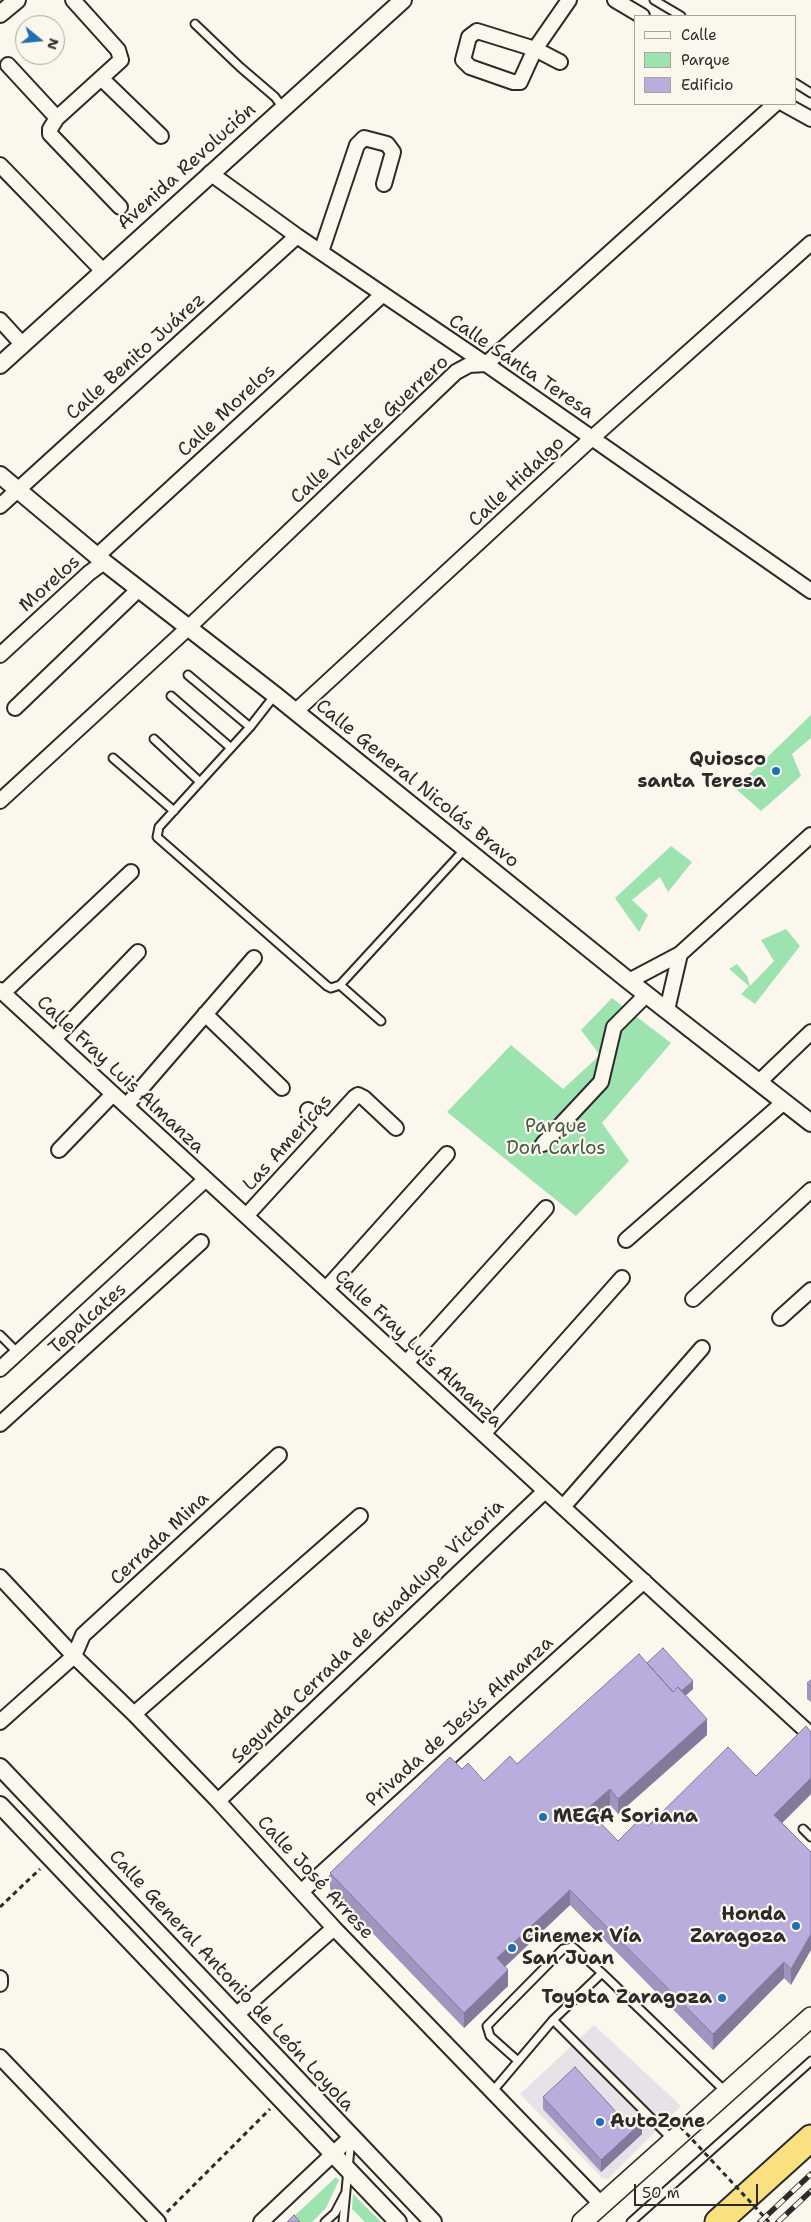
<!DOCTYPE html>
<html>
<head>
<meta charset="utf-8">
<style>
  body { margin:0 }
  #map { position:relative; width:811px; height:2222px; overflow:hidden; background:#fbf7ec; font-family:"Shantell Sans",sans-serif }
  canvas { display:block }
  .legend { position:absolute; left:634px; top:15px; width:162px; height:90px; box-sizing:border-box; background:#fbf7ec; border:1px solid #a8a59f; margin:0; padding:6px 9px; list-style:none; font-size:15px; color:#2b2b2b }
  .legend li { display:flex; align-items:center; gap:10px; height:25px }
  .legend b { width:25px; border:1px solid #a8a59f }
  .north { position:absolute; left:15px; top:15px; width:50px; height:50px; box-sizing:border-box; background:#fbf7ec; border:1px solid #a8a59f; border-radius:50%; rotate:107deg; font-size:14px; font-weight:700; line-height:20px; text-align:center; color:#2b2b2b }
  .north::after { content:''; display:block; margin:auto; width:18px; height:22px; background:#1f6fb2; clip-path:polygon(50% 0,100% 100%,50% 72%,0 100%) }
  .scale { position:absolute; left:634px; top:2184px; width:124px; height:22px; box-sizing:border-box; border:2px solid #2b2b2b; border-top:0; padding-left:6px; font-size:15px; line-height:18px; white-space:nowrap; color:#2b2b2b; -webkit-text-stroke:4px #fbf7ec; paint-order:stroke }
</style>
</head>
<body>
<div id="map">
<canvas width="811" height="2222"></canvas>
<ul class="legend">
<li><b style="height:6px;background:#fbf7ec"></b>Calle</li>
<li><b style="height:14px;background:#9ce3b0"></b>Parque</li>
<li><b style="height:14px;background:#b9adde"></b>Edificio</li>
</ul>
<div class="north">N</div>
<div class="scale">50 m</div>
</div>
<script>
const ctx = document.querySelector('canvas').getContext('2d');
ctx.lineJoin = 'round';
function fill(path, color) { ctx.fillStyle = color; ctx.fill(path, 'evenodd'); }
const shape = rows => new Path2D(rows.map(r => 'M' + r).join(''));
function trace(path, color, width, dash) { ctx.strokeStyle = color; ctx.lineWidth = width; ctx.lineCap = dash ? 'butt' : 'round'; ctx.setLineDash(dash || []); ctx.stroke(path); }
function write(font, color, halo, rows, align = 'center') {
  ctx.font = font + ' "Shantell Sans",sans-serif'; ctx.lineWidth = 4.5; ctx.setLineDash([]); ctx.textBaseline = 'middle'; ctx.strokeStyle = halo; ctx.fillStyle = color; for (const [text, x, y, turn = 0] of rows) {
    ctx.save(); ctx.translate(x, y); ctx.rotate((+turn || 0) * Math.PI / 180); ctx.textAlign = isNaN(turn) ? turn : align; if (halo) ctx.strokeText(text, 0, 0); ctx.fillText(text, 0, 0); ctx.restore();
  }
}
const built = shape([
  [594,2025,681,2106,608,2179,602,2178,520,2094]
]);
const green = shape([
  [811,715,811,738,792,754,801,776,761,811,735,788],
  [671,846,692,862,668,892,660,877,632,900,648,915,639,932,615,898],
  [786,929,800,946,755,1004,741,994,749,986,729,969,737,964,747,976,750,986,774,961,761,940],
  [612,998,671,1043,602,1123,629,1161,576,1216,447,1112,511,1045,563,1089,600,1055,581,1030],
  [336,2177,339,2180,326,2208,312,2222,288,2222],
  [353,2194,381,2222,365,2222,352,2209]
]);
const path = shape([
  [0,1907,40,1869],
  [167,2212,270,2109]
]);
const service = shape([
  [654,0,681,16],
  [195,24,240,67,275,97,283,108],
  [795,83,811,93],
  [188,675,250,727],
  [275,695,250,727,159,827,157,837,327,986,331,988,340,985,465,849],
  [171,696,231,748],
  [154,739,200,782],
  [113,758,174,811],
  [340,985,381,1021],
  [0,1335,18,1353],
  [803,1829,811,1837],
  [553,2020,673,2140],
  [518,2061,490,2036,487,2026,563,1949,573,1947,602,1973,726,2092],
  [492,2092,553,2020,602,1973],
  [325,2222,335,2213,345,2194],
  [343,2222,351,2138],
  [631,2222,811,2061]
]);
const minor = shape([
  [73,0,118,50,121,60,57,118,50,129,50,134,120,207],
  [615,0,642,16],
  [560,62,535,49,477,31,469,37,463,60,470,67,513,82,520,82,535,49,569,0],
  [8,65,57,118],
  [102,79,161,136],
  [784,104,811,119],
  [0,165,102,270],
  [210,173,297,236,486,364,811,591],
  [321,252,357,145,364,138,387,144,393,152,384,184],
  [0,320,22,344],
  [0,506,297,236],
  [97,556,382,295],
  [0,655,89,573,104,562],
  [15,708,139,589],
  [296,711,592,438,811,243],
  [0,801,189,627,456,372,469,365,486,364,775,104],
  [629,981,680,954,811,835],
  [0,990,811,1735],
  [3,993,131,872],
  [667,1010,680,954],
  [205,1014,282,1088],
  [54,1039,138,952],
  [759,1082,811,1032],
  [126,1106,254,958],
  [308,1110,328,1127],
  [543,1144,601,1082,614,1027,646,995],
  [59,1150,113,1094],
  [246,1216,355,1097,358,1095,364,1098,396,1128],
  [626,1240,784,1102],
  [326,1289,447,1154],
  [693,1299,811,1190],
  [780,1318,811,1290],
  [406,1363,546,1208],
  [0,1369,206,1179],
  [0,1424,201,1242],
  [483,1434,622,1278],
  [563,1507,702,1348],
  [0,1577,74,1656,134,1714,218,1801,334,1928,602,2205],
  [134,1714,360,1516],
  [0,1722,74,1656,83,1635,279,1455],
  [218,1801,545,1491],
  [302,1891,644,1581],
  [0,1978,0,1984],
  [236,2015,334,1928],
  [0,2057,158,2222],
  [261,2222,351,2137]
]);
const tertiary = shape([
  [0,14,17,0],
  [0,365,403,0],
  [0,475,104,562,275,695,629,981,811,1123],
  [0,1767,433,2222],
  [0,1805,398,2222]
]);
const secondary = shape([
  [582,2222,811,2017]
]);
const motorway = shape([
  [718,2222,811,2138]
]);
const rail = shape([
  [760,2222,811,2174],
  [778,2222,811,2191]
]);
const pathBridge = shape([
  [674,2120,769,2222]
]);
const wall = shape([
  [647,1663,693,1689,685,1696,707,1735,618,1814,610,1805,595,1818,618,1841,648,1826,756,1776,811,1732,811,1794,782,1823,811,1852,791,1985,784,1978,713,2050,570,1905,505,1967,508,1986,464,2028,330,1889,330,1873,462,1769,484,1781,517,1764],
  [811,1680,811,1702,807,1699,807,1683],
  [543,2097,642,2134,601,2172,543,2109]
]);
const shadedWall = shape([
  [693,1681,693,1689,673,1707,673,1699],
  [707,1719,707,1735,618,1814,618,1799],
  [811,1778,811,1794,774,1831,774,1815],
  [610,1789,610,1805,587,1825,587,1809],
  [570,1890,570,1905,497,1974,497,1958],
  [811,1934,811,1950,791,1985,791,1969],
  [784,1962,784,1978,713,2050,713,2034],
  [508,1970,508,1986,464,2028,464,2013],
  [642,2122,642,2134,601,2172,601,2160]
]);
const building = shape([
  [663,1648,693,1681,681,1691,678,1687,673,1692,647,1663,663,1648],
  [639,1654,673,1692,678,1687,707,1719,618,1799,610,1789,587,1809,618,1841,641,1818,648,1826,728,1747,756,1776,806,1726,811,1732,811,1778,774,1815,811,1852,811,1934,791,1969,784,1962,713,2034,570,1890,497,1958,508,1970,464,2013,330,1873,450,1757,462,1769,468,1763,484,1781,510,1756,517,1764,639,1654],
  [811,1680,811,1687,807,1683,811,1680],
  [575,2067,619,2115,642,2122,601,2160,543,2097,575,2067],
  [294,2215,300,2222,287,2222,294,2215]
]);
const markers = [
  [776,771,5,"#1f6fb2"],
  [543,1817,5,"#1f6fb2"],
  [796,1926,5,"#1f6fb2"],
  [512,1948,5,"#1f6fb2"],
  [722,1998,5,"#1f6fb2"],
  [600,2122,5,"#1f6fb2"]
];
const streetNames = [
  ["Avenida Revolución",187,167,-42],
  ["Calle Benito Juárez",136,357,-42],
  ["Calle Santa Teresa",521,367,34],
  ["Calle Morelos",227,411,-43],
  ["Calle Vicente Guerrero",370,430,-43],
  ["Calle Hidalgo",517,482,-43],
  ["Morelos",50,584,-42],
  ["Calle General Nicolás Bravo",417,784,39],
  ["Calle Fray Luis Almanza",120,1075,43],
  ["Las Americas",288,1143,-48],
  ["Tepalcates",88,1319,-42],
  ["Calle Fray Luis Almanza",418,1349,43],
  ["Cerrada Mina",160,1539,-43],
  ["Segunda Cerrada de Guadalupe Victoria",368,1632,-44],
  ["Privada de Jesús Almanza",460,1722,-42],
  ["Calle José Arrese",315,1878,47],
  ["Calle General Antonio de León Loyola",231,1981,47]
];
const poiNames = [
  ["Quiosco",766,760],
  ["santa Teresa",766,782],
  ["MEGA Soriana",553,1817,"left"],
  ["Honda",786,1915],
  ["Zaragoza",786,1937],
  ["Cinemex Vía",522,1937,"left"],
  ["San Juan",522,1959,"left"],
  ["Toyota Zaragoza",712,1998],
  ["AutoZone",610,2122,"left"]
];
const parkNames = [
  ["Parque",556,1127],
  ["Don Carlos",556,1149]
];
fill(built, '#e7e1e8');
fill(green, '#9ce3b0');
trace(service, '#2b2b2b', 11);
trace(minor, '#2b2b2b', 18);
trace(tertiary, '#2b2b2b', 20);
trace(secondary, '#2b2b2b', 22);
trace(motorway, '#2b2b2b', 29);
trace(path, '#2b2b2b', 3, [5, 4]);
trace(service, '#fbf7ec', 7);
trace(minor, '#fbf7ec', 14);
trace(tertiary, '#fbf7ec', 16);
trace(secondary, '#fbf7ec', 19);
trace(motorway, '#fbe080', 25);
trace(rail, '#2b2b2b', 5.5);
trace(rail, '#fbf7ec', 4, [11]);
trace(pathBridge, '#2b2b2b', 3, [5, 4]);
fill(wall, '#9f95bf');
fill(shadedWall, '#82799b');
fill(building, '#b9adde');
trace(building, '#82799b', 1);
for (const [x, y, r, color] of markers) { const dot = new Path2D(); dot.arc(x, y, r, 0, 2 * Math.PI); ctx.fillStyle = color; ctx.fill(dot); trace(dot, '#fbf7ec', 2); }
write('19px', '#2b2b2b', '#fbf7ec', streetNames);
write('bold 19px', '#2b2b2b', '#fbf7ec', poiNames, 'right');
write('19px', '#47594c', '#fbf7ec', parkNames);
</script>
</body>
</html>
